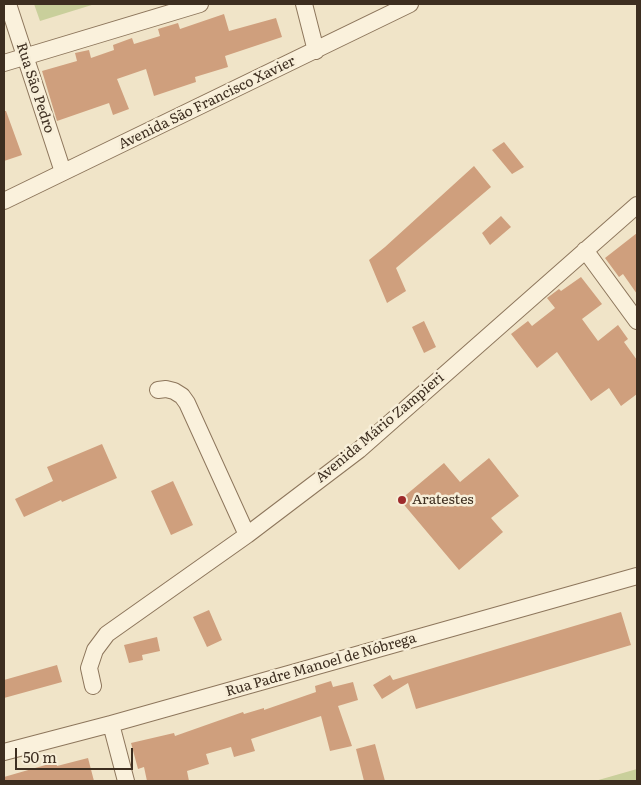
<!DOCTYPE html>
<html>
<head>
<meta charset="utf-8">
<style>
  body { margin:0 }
  #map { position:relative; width:641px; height:785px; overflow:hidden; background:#f0e4c8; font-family:Literata,serif }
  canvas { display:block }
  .frame { position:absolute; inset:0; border:5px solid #3d2e20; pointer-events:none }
  .scale { position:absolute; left:15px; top:748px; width:118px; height:22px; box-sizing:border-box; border:2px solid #3d2e20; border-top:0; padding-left:6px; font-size:15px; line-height:18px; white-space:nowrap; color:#3d2e20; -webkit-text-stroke:4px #f7eed8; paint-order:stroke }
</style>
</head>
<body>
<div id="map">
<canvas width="641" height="785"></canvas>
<div class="frame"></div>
<div class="scale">50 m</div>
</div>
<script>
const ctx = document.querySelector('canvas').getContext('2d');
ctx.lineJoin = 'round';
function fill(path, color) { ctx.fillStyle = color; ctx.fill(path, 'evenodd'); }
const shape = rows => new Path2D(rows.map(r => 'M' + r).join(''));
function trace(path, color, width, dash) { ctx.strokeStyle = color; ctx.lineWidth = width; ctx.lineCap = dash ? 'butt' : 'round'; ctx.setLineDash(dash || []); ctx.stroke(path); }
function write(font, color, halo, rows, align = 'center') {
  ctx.font = font + ' Literata,serif'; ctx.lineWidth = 5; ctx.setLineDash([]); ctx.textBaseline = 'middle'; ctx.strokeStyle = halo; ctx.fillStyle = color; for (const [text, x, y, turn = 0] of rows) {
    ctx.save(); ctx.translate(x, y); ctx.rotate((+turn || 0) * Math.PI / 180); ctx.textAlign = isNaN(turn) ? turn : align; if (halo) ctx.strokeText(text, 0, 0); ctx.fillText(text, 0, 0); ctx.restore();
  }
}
const green = shape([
  [34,4,95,4,40,21],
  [637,769,637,781,595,781]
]);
const building = shape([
  [224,14,229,31,276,18,282,37,225,56,228,67,195,77,196,82,154,96,146,69,117,79,129,109,113,115,109,103,57,121,42,71,77,61,75,53,89,50,91,58,114,50,113,45,132,38,134,44,160,36,158,29,178,23,180,29],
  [4,111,6,111,22,155,4,161],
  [504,142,524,167,512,174,492,150],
  [474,166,491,187,396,268,406,291,387,303,369,260,385,247],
  [501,216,511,227,490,245,482,233],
  [637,233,637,294,623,274,619,277,605,258],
  [581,277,602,304,582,319,598,341,618,325,628,339,624,342,637,360,637,394,621,406,609,388,591,401,557,352,537,368,511,334,528,321,532,326,555,308,547,298,559,289,561,291],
  [424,321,436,347,424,353,412,327],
  [102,444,117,478,62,502,61,500,24,517,15,499,53,481,47,467],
  [489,458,519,496,491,518,503,532,459,570,400,500,444,463,460,482],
  [173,481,193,525,171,535,151,491],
  [209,610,222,640,207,647,193,617],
  [621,612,631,645,416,709,408,683,382,699,373,685,390,675,393,680],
  [157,637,160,651,142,655,143,660,129,663,124,645],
  [57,665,62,682,4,698,4,680],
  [331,681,333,687,353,682,358,700,338,706,352,746,330,751,321,716,251,739,255,751,234,757,231,747,206,754,209,764,187,771,189,781,147,781,144,767,138,769,131,743,174,733,175,736,243,712,244,714,264,708,264,710,316,692,315,686],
  [375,744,385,781,364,781,356,749],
  [88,758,94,781,4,781,4,777,56,762,57,766]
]);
const minor = shape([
  [8,4,63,172],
  [304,4,316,51],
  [4,63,200,4],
  [4,201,410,4],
  [585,250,637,321],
  [158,390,166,389,174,391,182,396,187,403,247,535],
  [93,686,89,668,95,650,107,634,247,535,359,450,637,205],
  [111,724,126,781],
  [4,752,111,724,637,576]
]);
const markers = [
  [402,500,5,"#9e2a2b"]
];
const streetNames = [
  ["Rua São Pedro",35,88,72],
  ["Avenida São Francisco Xavier",207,103,-26],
  ["Avenida Mário Zampieri",380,428,-40],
  ["Rua Padre Manoel de Nóbrega",321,665,-16]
];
const poiNames = [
  ["Aratestes",412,500]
];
fill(green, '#c9cf9b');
fill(building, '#cf9f7d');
trace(minor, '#8d765c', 18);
trace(minor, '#faf1dc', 16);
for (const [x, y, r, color] of markers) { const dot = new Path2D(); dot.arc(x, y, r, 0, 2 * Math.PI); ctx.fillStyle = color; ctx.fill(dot); trace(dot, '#f7eed8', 2); }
write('14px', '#3d2e20', '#f7eed8', streetNames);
write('14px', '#3d2e20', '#f7eed8', poiNames, 'left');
</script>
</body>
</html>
